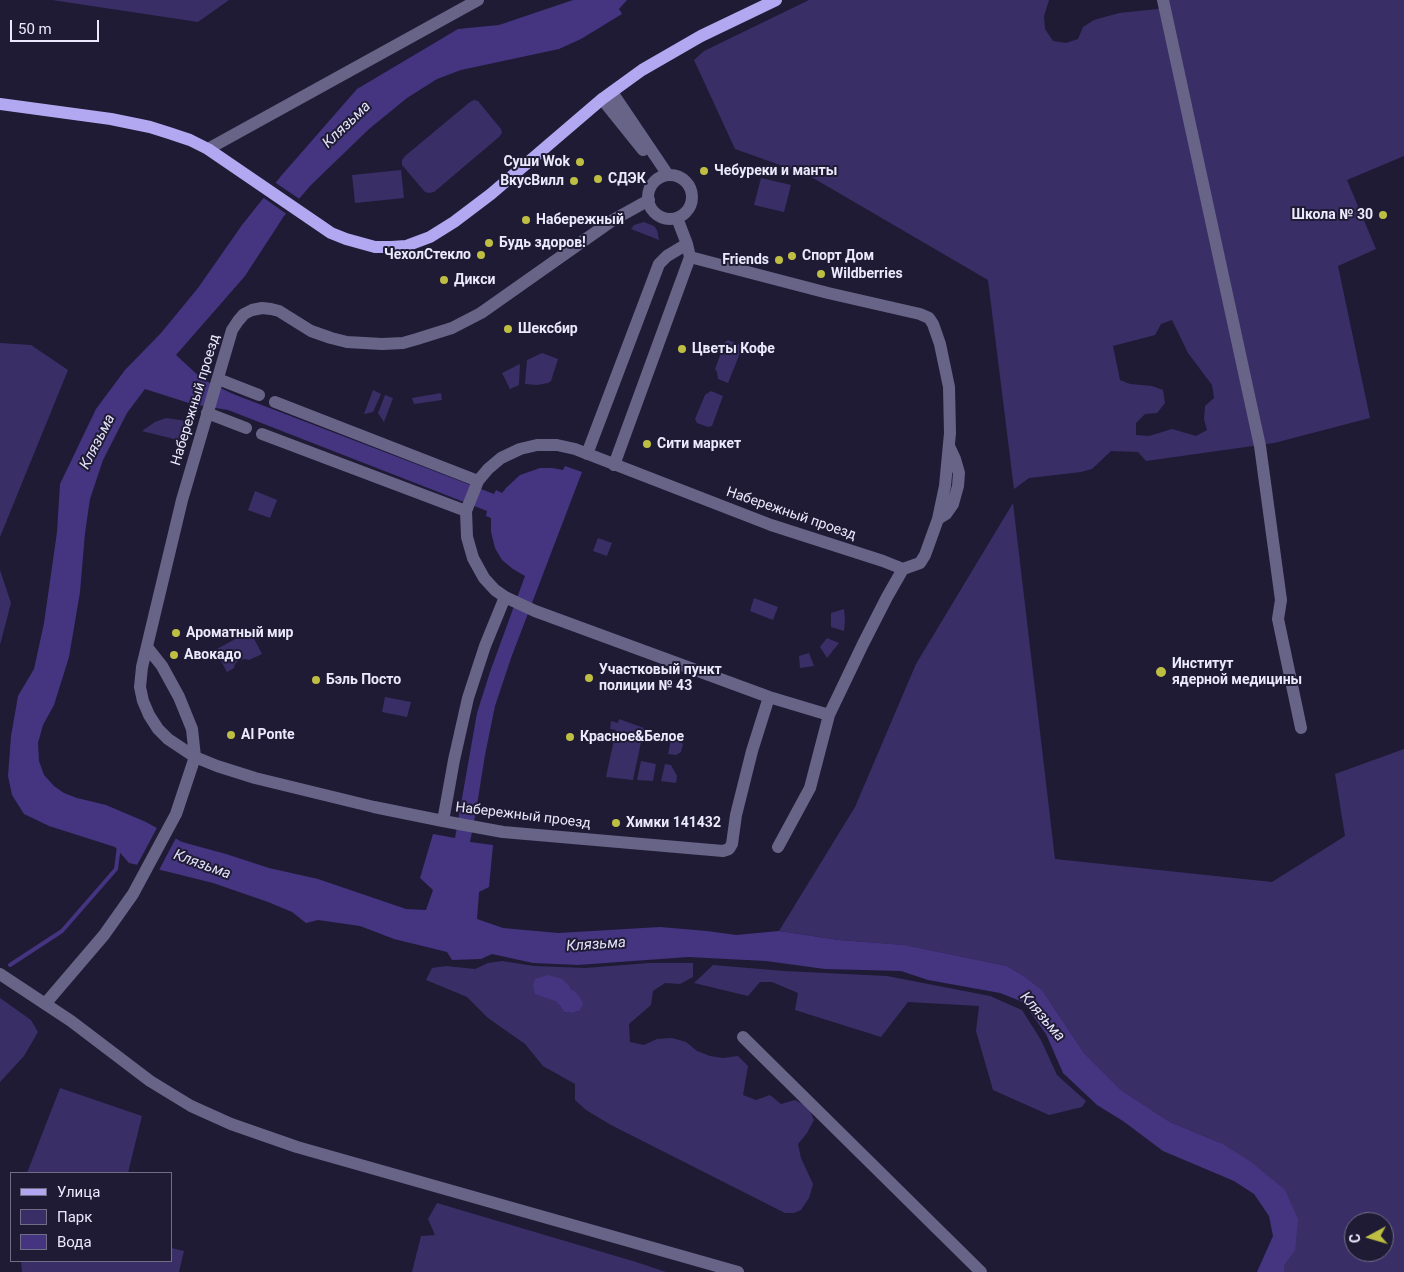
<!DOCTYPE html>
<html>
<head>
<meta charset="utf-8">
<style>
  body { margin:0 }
  #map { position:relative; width:1404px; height:1272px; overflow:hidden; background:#1f1b35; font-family:Roboto,sans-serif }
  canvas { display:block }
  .legend { position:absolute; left:10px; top:1172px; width:162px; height:90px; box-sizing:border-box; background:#1f1b35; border:1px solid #716d85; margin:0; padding:6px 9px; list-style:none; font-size:15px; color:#ebe9fc }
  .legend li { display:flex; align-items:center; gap:10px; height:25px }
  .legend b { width:25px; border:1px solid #716d85 }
  .north { position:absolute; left:1344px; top:1212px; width:50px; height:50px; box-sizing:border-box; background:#1f1b35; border:1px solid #716d85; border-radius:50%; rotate:264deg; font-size:14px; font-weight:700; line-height:20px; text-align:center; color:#ebe9fc }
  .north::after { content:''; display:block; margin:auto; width:18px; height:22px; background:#bebf42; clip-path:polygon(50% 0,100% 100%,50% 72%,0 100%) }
  .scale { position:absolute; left:10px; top:20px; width:89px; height:22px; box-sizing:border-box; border:2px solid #ebe9fc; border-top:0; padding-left:6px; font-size:15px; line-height:18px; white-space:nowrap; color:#ebe9fc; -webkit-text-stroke:4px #1f1b35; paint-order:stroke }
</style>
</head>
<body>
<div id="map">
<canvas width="1404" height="1272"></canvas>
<ul class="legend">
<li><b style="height:6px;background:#b2a8f2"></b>Улица</li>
<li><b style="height:14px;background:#3a2e67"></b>Парк</li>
<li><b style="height:14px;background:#453480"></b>Вода</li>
</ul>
<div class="north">С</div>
<div class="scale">50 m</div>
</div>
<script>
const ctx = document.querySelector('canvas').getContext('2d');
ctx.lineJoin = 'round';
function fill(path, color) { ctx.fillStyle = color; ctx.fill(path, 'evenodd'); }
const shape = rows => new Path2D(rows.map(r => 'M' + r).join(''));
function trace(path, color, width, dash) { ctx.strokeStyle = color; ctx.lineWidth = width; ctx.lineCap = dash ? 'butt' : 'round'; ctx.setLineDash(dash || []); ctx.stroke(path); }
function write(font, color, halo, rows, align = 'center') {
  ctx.font = font + ' Roboto,sans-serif'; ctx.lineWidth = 4; ctx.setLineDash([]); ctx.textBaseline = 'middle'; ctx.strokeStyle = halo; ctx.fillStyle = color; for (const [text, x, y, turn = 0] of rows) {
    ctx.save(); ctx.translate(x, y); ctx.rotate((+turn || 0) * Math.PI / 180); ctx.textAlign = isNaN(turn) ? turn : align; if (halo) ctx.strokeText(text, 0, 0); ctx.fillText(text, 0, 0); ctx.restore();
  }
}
const green = shape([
  [52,0,229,0,198,22],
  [809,0,1049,0,1044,16,1045,29,1053,41,1066,43,1078,39,1083,27,1094,20,1119,13,1158,9,1166,0,1404,0,1404,156,1347,180,1376,249,1338,266,1370,418,1274,443,1146,461,1138,452,1111,451,1092,469,1081,472,1029,478,1014,489,988,280,808,175,735,149,694,60,704,51],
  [1172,320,1188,353,1212,385,1214,398,1205,406,1204,419,1207,430,1196,436,1172,429,1149,436,1136,435,1136,423,1145,414,1157,413,1165,403,1163,390,1152,386,1130,384,1120,380,1113,346,1155,335,1161,324],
  [474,100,478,101,501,129,502,133,499,137,434,192,429,193,425,192,402,165,402,160,405,156,470,102],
  [401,170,404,198,355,203,352,175],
  [761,178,791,185,784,212,754,205],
  [644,222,654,226,657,230,659,240,631,229,634,225],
  [728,340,740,345,742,348,728,383,718,379,717,372,715,369,725,342],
  [0,343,31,345,68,370,0,537],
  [542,353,558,359,551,381,548,383,537,385,525,384,527,360],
  [520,364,519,385,510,389,502,373],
  [373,390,381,394,373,412,364,414],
  [711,391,723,396,712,426,708,427,697,423,695,419,705,395],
  [441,393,442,400,414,404,412,398],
  [385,395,393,398,384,422,378,413],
  [166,418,187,421,182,441,142,431,155,422],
  [255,491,277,500,270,518,248,510],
  [1013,503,1055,859,1272,882,1345,836,1335,774,1404,749,1404,1272,1284,1272,1284,1266,1295,1251,1221,1143,1170,1122,1121,1090,1084,1053,1042,990,1024,976,1007,966,905,945,839,940,779,931,855,807,916,664],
  [1354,1222,1384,1222,1384,1252,1354,1252],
  [598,538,612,543,607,556,593,551],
  [0,570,11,603,0,645],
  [754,598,778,607,773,620,750,611],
  [844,609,845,619,844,631,831,627,831,613],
  [250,631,262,654,249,660,245,659,239,660,235,664,234,668,227,672,215,650],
  [827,638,839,643,827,658,820,647],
  [809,653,814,666,800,668,799,656],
  [385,697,411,702,407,717,382,712],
  [619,719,644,728,633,780,606,777,616,730,610,729,611,721,618,723],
  [671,739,679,741,683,744,681,752,676,755,668,754],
  [641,761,656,764,653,781,637,780],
  [665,764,671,765,677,776,676,783,661,781],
  [502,961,534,966,585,968,649,963,693,963,693,977,680,984,665,983,653,991,651,1005,629,1024,630,1042,644,1045,657,1039,672,1038,686,1042,697,1051,710,1056,723,1058,738,1056,748,1066,743,1095,756,1100,770,1095,781,1104,795,1100,808,1107,814,1120,807,1133,798,1144,801,1158,813,1184,809,1198,801,1210,794,1213,785,1213,611,1125,586,1110,575,1100,575,1084,543,1066,525,1044,488,1018,467,997,426,980,432,968,446,966,475,969,488,963],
  [571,987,575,993,580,997,579,1011,572,1013,564,1012,560,1006,555,1001],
  [713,965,784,971,887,976,990,996,1022,1010,1041,1040,1057,1075,1086,1101,1082,1107,1049,1115,993,1090,976,1031,979,1006,908,1002,881,1037,795,1010,798,993,772,982,760,982,748,996,694,983],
  [0,998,31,1020,38,1032,24,1056,0,1082],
  [60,1088,142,1116,128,1173,27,1173],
  [437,1203,636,1262,666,1272,412,1272,421,1236,435,1235,428,1219],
  [171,1248,184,1251,179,1272,22,1272,21,1261,171,1261]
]);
const water = shape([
  [573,0,627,0,619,9,622,14,581,39,559,49,461,70,437,79,407,98,369,129,311,185,284,216,245,276,176,355,202,379,233,394,494,494,496,490,502,493,506,488,520,475,540,468,552,468,563,470,565,466,582,472,511,658,495,706,485,755,476,811,470,842,493,845,489,887,479,892,477,919,503,928,558,933,660,927,707,931,736,935,779,931,839,940,905,945,1007,966,1024,976,1042,990,1084,1053,1121,1090,1170,1122,1221,1143,1251,1162,1285,1190,1298,1219,1295,1251,1284,1266,1284,1272,1257,1272,1273,1236,1269,1216,1254,1194,1234,1181,1163,1151,1123,1121,1097,1105,1063,1073,1046,1034,1023,1002,1000,993,928,980,901,971,825,969,766,961,688,957,578,965,533,963,492,954,481,959,452,960,447,952,394,939,360,926,318,920,306,923,292,912,268,902,213,883,165,871,129,863,115,847,49,826,24,814,12,795,8,776,11,736,18,696,34,669,44,623,57,532,60,484,96,409,125,370,161,333,198,288,242,225,281,176,357,89,458,29,499,25],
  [145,389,192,404,228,410,487,511,486,516,491,518,491,532,495,548,502,560,513,569,525,576,490,672,477,713,455,838,433,834,420,878,433,890,426,910,406,909,318,879,269,868,226,854,182,842,146,822,106,805,77,798,64,793,54,786,44,775,39,761,38,743,43,725,54,705,69,657,80,592,85,533,90,499,103,460,127,413],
  [548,975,562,979,580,997,583,1004,579,1011,572,1013,564,1012,560,1006,555,1001,535,994,533,986,535,979]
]);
const pier = shape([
  [273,181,301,200,288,215,261,196],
  [158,826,177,836,158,872,136,867]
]);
const stream = shape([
  [10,965,62,931,116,869,119,846]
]);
const minor = shape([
  [1163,0,1260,446,1281,600,1278,619,1301,728],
  [612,92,668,175],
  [602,99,643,150],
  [208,149,478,0],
  '648 197a22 22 0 1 1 44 0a22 22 0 1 1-44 0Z',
  [649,200,613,220,481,313,452,328,417,339,403,343,382,344,347,342,331,338,311,331,279,311,271,309,262,308,252,310,244,314,238,321,232,330,182,500,142,667,140,687,143,701,149,715,158,729,168,739,195,757,217,766,255,778,374,807,443,821,503,832,723,851,729,849,732,844,736,815,752,751,769,697],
  [690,257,828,293,920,314,929,318,933,324,940,344,949,387,950,433,945,486,938,519,925,555,920,563,903,569,887,597,863,644,829,715,810,788,778,847],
  [218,379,259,395],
  [275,402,478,481],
  [207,413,246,428],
  [262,434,466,511],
  [587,454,659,264,667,256,687,244],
  [614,465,690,257,687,244,677,218],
  [938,519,946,514,953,504,958,486,959,473,955,459,949,446],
  [829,715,769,697,535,611,505,597,495,590,484,578,473,558,467,537,466,511,478,481,488,469,501,458,520,449,537,445,557,445,575,449,771,525,883,561,903,569],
  [443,821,454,760,468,698,485,646,505,597],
  [0,974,71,1021,150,1081,191,1106,231,1124,297,1147,738,1272],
  [45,1004,104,935,133,894,176,814,195,757,192,729,179,697,162,666,147,647],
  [743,1037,981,1272]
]);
const major = shape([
  [0,104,111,119,150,127,169,133,190,140,208,149,331,233,346,239,375,247,391,247,406,246,430,237,454,222,491,194,602,99,642,70,701,36,776,0]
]);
const markers = [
  [580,162,5,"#bebf42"],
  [704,171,5,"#bebf42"],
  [598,179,5,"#bebf42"],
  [574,181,5,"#bebf42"],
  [1383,215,5,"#bebf42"],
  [526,220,5,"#bebf42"],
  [489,243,5,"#bebf42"],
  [481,255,5,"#bebf42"],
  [792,256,5,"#bebf42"],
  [779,260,5,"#bebf42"],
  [821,274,5,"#bebf42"],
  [444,280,5,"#bebf42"],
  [508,329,5,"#bebf42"],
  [682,349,5,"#bebf42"],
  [647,444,5,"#bebf42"],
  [176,633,5,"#bebf42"],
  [174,655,5,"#bebf42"],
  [1161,672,6,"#bebf42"],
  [589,678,5,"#bebf42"],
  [316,680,5,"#bebf42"],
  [231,735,5,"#bebf42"],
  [570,737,5,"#bebf42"],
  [616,823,5,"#bebf42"]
];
const poiNames = [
  ["Суши Wok",570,162,"right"],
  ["Чебуреки и манты",714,171],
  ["СДЭК",608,179],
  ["ВкусВилл",564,181,"right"],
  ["Школа № 30",1373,215,"right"],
  ["Набережный",536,220],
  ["Будь здоров!",499,243],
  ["ЧехолСтекло",471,255,"right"],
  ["Спорт Дом",802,256],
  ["Friends",769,260,"right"],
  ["Wildberries",831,274],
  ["Дикси",454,280],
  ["Шексбир",518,329],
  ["Цветы Кофе",692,349],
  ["Сити маркет",657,444],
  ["Ароматный мир",186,633],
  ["Авокадо",184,655],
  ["Институт",1172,664],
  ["ядерной медицины",1172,680],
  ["Участковый пункт",599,670],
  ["полиции № 43",599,686],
  ["Бэль Посто",326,680],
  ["Al Ponte",241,735],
  ["Красное&Белое",580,737],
  ["Химки 141432",626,823]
];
const streetNames = [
  ["Набережный проезд",196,400,-73],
  ["Набережный проезд",791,514,19],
  ["Набережный проезд",523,816,7]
];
const waterNames = [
  ["Клязьма",347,125,-44],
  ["Клязьма",98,442,-63],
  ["Клязьма",202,865,20],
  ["Клязьма",596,945,-4],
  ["Клязьма",1042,1017,49]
];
fill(green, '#3a2e67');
fill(water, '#453480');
fill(pier, '#1f1b35');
trace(stream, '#453480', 4);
trace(minor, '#686487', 12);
trace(major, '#b2a8f2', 12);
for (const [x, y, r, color] of markers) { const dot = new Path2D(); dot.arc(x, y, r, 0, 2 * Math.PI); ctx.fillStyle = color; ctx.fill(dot); trace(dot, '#1f1b35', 2); }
write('bold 14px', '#ebe9fc', '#1f1b35', poiNames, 'left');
write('14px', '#ebe9fc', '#1f1b35', streetNames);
write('italic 15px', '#e2e0f7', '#1f1b35', waterNames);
</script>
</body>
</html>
